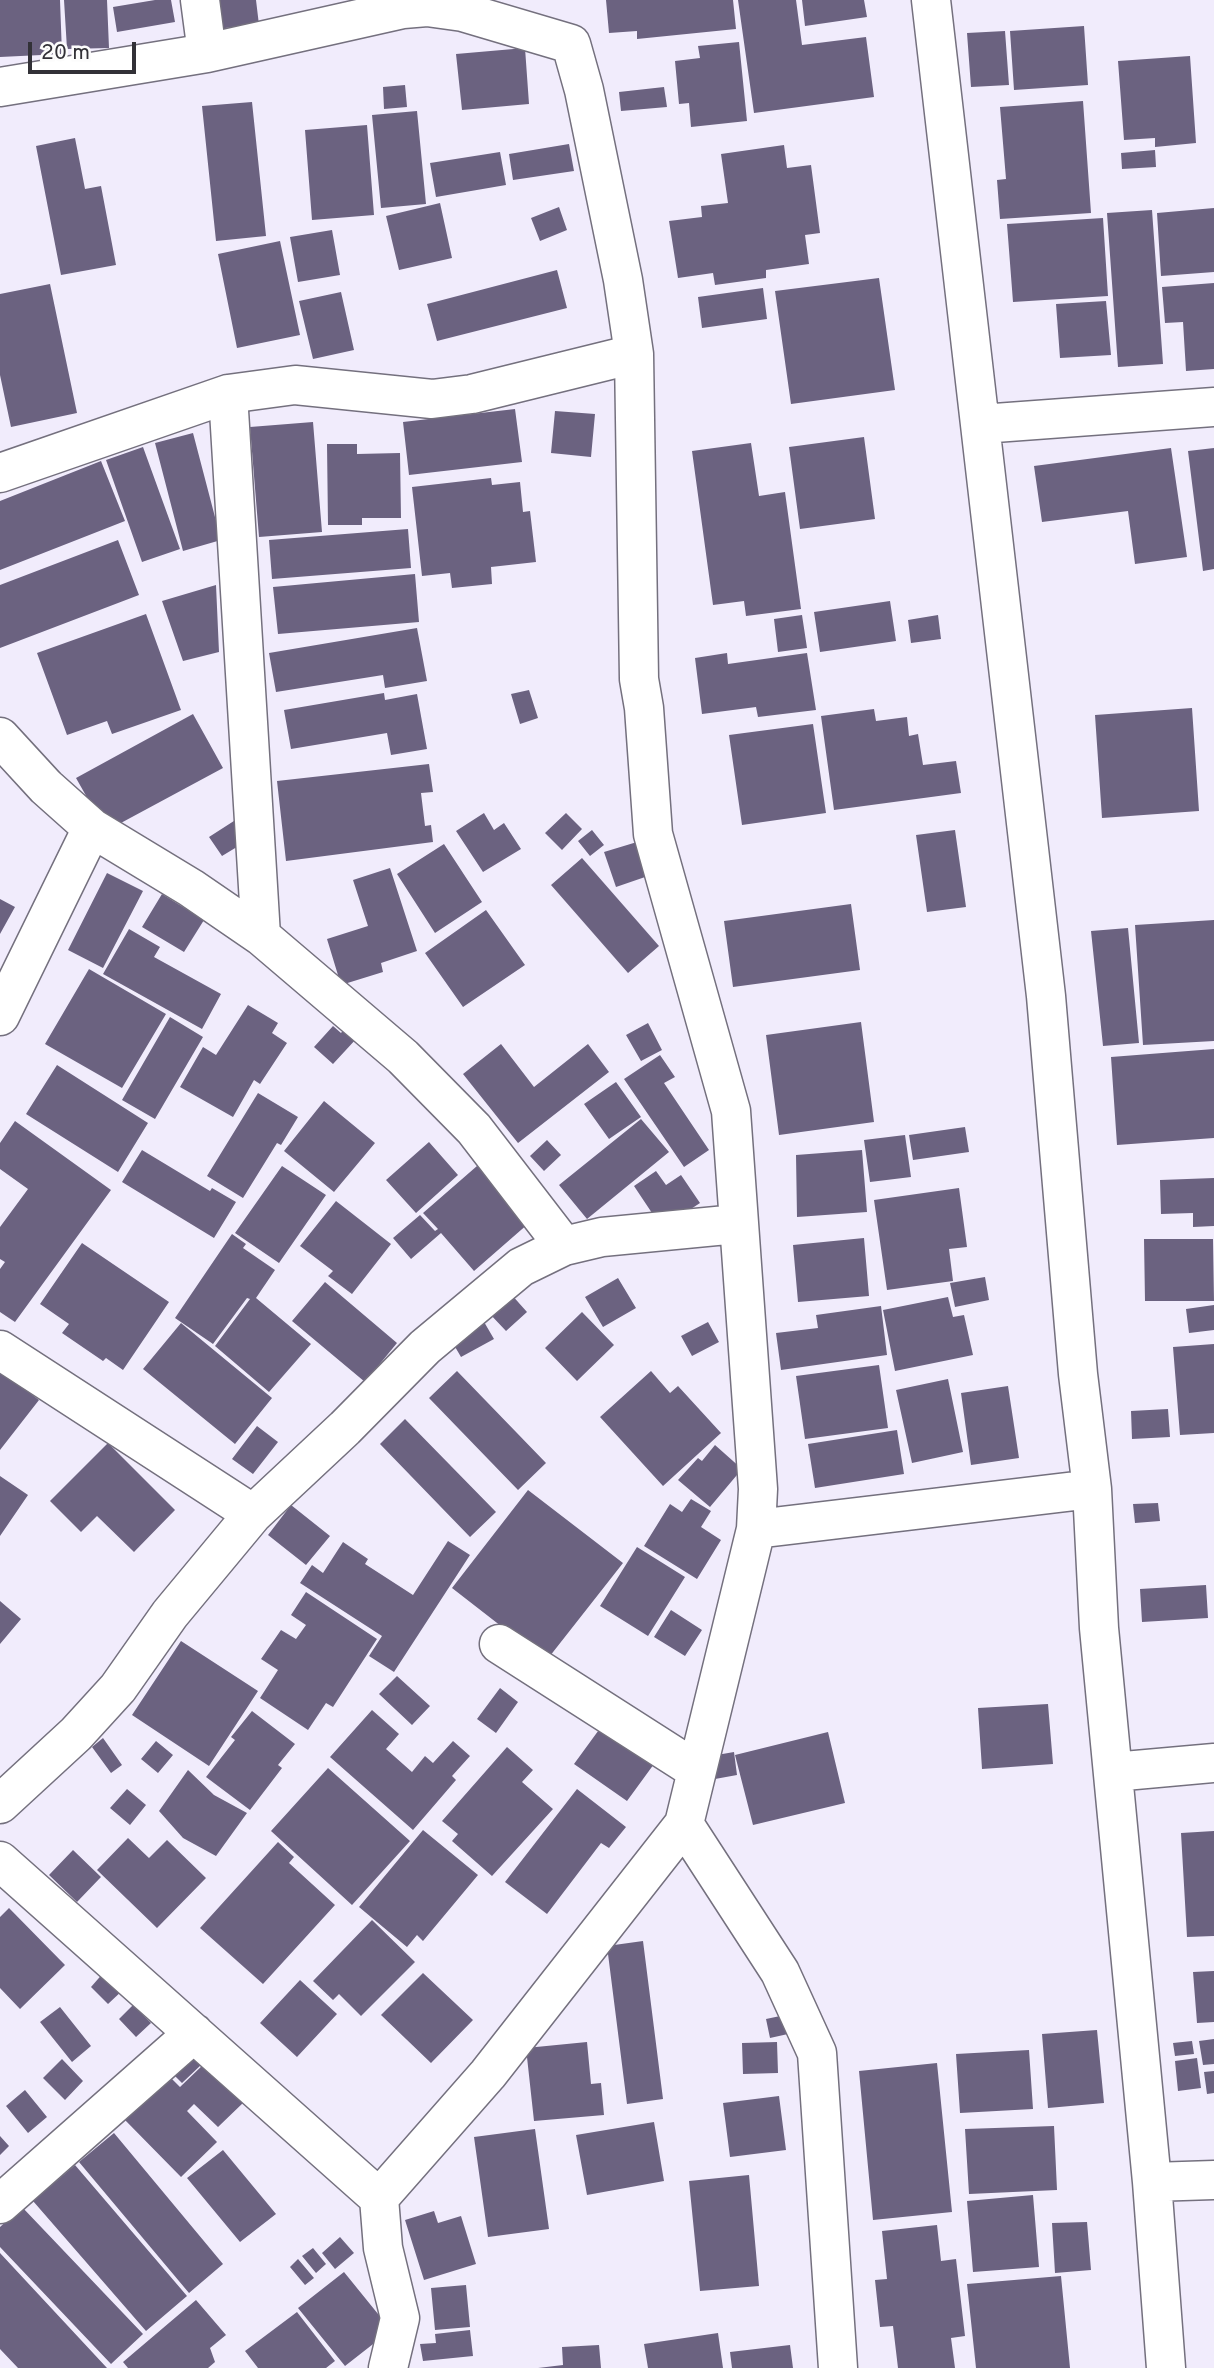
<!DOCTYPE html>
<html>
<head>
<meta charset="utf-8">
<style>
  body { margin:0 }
  #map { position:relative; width:1214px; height:2368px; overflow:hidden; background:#f1ecfc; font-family:Overpass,sans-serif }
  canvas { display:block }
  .scale { position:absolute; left:28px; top:42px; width:108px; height:32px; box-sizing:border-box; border:4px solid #323137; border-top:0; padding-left:9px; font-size:21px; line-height:24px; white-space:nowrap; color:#323137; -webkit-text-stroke:5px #fcfcfc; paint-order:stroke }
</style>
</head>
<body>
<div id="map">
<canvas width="1214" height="2368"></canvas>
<div class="scale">20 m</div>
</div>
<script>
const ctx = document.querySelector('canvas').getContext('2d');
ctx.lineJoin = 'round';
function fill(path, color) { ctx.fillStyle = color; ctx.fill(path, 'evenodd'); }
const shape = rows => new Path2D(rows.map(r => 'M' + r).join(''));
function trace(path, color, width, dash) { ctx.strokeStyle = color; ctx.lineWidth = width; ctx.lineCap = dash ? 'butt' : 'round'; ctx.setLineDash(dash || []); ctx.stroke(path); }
const building = shape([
  [0,0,60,0,62,54,0,57],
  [64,0,107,0,109,48,67,49],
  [155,0,171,0,175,22,117,32,113,7],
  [211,0,256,0,259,25,214,29],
  [606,0,733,0,736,29,637,39,637,31,609,33],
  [738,0,796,0,802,45,866,37,874,97,754,113],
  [802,0,864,0,867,17,805,26],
  [1084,26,1088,85,1014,90,1010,31],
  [1005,31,1009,85,971,87,967,33],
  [739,42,747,121,691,127,689,103,679,104,675,61,700,58,698,46],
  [525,48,529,104,462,110,456,54],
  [1190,56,1196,143,1155,147,1155,138,1124,140,1118,61],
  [405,85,407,107,384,109,383,87],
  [664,87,667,107,621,111,619,92],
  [1083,101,1091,213,1000,219,997,180,1006,179,1000,107],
  [252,102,266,236,216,241,202,106],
  [417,111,426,204,381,208,372,115],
  [367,125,374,215,312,220,305,130],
  [75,138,85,189,101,186,116,265,61,275,36,146],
  [569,144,574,171,513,180,509,154],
  [784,145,787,168,811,165,820,233,805,235,809,264,766,270,766,278,715,285,713,273,678,278,669,221,702,217,701,206,728,203,721,154],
  [1155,150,1156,167,1122,169,1121,153],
  [500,152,506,185,436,197,430,163],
  [440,203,452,258,399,270,386,216],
  [559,207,567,230,540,241,531,218],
  [1214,208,1214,272,1161,276,1157,213],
  [1152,210,1163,364,1118,367,1107,213],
  [1103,218,1108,296,1013,302,1007,224],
  [332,230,340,275,298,282,290,237],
  [280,241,300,335,237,348,218,254],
  [557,270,567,308,437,341,427,304],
  [879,278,895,390,791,404,775,291],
  [1214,283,1214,369,1186,371,1183,322,1165,323,1162,287],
  [50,284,77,413,11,427,0,375,0,294],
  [763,288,767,319,702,328,698,297],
  [341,292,354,350,313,359,299,301],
  [1106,301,1111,355,1060,358,1056,304],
  [515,409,522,462,409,475,403,422],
  [555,411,595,414,591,457,551,453],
  [313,422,322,532,259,537,250,427],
  [193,433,221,540,183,551,155,443],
  [864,437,875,519,800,529,789,447],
  [751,443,759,496,785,492,801,609,746,616,744,601,713,605,692,451],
  [327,444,357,444,357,454,400,453,401,518,362,518,362,525,328,525],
  [143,447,180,549,142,562,106,460],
  [1171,448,1187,557,1135,564,1128,511,1042,522,1034,466],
  [1214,448,1214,569,1203,571,1188,451],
  [101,461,125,521,0,570,0,501],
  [491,478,492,485,520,482,523,512,530,511,536,562,491,567,492,584,452,588,450,573,422,576,412,487],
  [408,529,411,568,272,579,269,540],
  [118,540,139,595,0,648,0,585],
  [415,574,419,622,278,634,273,587],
  [216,585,219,652,183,661,162,601],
  [890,601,896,641,820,652,814,612],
  [146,614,181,710,112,734,107,721,67,735,37,653],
  [802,615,807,648,778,652,774,619],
  [938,615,941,639,911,643,908,620],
  [417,628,427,681,385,688,383,675,276,692,269,653],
  [727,653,728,664,807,653,816,710,758,717,756,707,702,714,695,658],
  [529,690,538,718,520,724,511,694],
  [384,693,385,700,417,694,427,749,391,755,387,733,291,749,284,710],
  [1192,708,1199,811,1102,818,1095,715],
  [874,709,876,721,907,717,909,736,918,734,923,765,956,761,961,793,834,810,821,716],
  [193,714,223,768,106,831,76,778],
  [813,724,826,813,742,825,729,735],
  [429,764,433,792,421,793,425,826,431,825,433,842,286,861,277,781],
  [484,813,494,830,504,823,521,849,483,872,456,831],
  [566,813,582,829,562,850,545,833],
  [237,819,250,839,222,856,209,837],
  [592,830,604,845,590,856,578,841],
  [955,830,966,907,927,912,916,835],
  [637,842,648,876,616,887,604,852],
  [444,844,482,902,435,933,397,874],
  [582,858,659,946,628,973,551,885],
  [390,868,417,951,381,963,383,972,341,985,327,939,368,926,353,880],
  [107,873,143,891,103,968,68,950],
  [162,894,204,920,184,952,142,927],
  [0,899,15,907,0,934],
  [851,904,860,970,733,987,724,921],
  [486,910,525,965,463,1007,425,953],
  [1214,920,1214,1041,1143,1045,1135,925],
  [1128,928,1139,1043,1103,1046,1091,931],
  [129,929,160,947,154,957,221,994,202,1029,103,974],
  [89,969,166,1014,122,1088,45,1044],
  [248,1005,278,1023,272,1033,287,1043,260,1084,254,1080,233,1117,180,1087,203,1047,216,1055],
  [170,1017,203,1037,155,1119,122,1100],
  [861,1022,874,1122,779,1135,766,1035],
  [648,1023,662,1050,641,1061,626,1035],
  [333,1026,341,1033,345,1028,357,1038,333,1064,314,1047],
  [501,1044,534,1087,588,1044,609,1072,518,1143,463,1074],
  [1214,1049,1214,1138,1117,1145,1111,1057],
  [660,1055,675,1077,664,1083,709,1150,684,1167,624,1079],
  [57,1065,148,1123,118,1172,26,1114],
  [616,1082,641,1117,609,1139,584,1104],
  [258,1093,298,1117,281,1145,277,1143,243,1198,207,1176],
  [324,1101,375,1143,334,1192,284,1151],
  [641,1119,669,1152,587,1219,559,1185],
  [15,1121,111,1190,15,1322,0,1312,0,1269,5,1262,0,1259,0,1227,28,1189,0,1169,0,1143],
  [965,1127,969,1152,913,1160,909,1135],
  [905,1135,911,1177,870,1182,864,1140],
  [547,1140,561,1155,544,1171,530,1156],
  [429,1142,458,1175,416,1213,386,1180],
  [142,1150,210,1191,212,1188,236,1202,214,1238,122,1182],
  [862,1150,867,1212,797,1217,796,1155],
  [282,1166,326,1195,279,1263,235,1233],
  [477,1166,529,1223,474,1271,441,1233,411,1259,393,1238,420,1215,435,1231,438,1229,423,1213],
  [656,1171,666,1185,681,1175,700,1203,662,1228,634,1186],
  [1214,1178,1214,1226,1193,1227,1193,1213,1161,1214,1160,1180],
  [959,1188,967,1247,949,1249,953,1281,887,1290,874,1200],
  [336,1201,391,1244,352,1294,328,1276,333,1271,300,1246],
  [232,1234,246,1244,243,1248,275,1270,256,1298,311,1344,269,1392,215,1346,250,1299,247,1298,213,1344,175,1318],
  [864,1238,869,1296,798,1302,793,1245],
  [1144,1239,1213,1239,1214,1301,1145,1301],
  [82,1243,169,1302,123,1370,106,1358,103,1361,62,1333,69,1324,40,1304],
  [985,1277,989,1300,955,1307,950,1283],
  [618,1278,636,1308,603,1327,585,1297],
  [325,1282,397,1343,365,1382,292,1321],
  [510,1293,527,1312,506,1331,489,1313],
  [948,1297,953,1317,964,1315,973,1355,895,1371,883,1310],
  [1214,1305,1214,1330,1189,1333,1186,1309],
  [881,1306,887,1355,781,1370,776,1333,818,1328,816,1315],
  [582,1312,614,1345,577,1381,545,1348],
  [480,1315,494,1339,461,1357,447,1333],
  [708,1322,719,1342,692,1356,681,1336],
  [181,1323,272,1398,235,1444,143,1369],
  [1214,1344,1214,1433,1180,1435,1173,1347],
  [879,1365,888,1428,805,1439,796,1376],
  [0,1370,39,1400,0,1450],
  [457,1371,546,1463,518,1490,429,1398],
  [651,1371,670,1393,678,1386,721,1433,663,1486,600,1417],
  [948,1379,963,1452,912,1463,896,1390],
  [1008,1386,1019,1458,971,1465,961,1393],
  [1168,1409,1170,1437,1132,1439,1131,1411],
  [405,1419,496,1512,470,1537,380,1444],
  [257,1426,278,1442,253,1474,232,1459],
  [897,1430,904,1474,815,1488,808,1444],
  [108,1443,175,1510,134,1552,97,1516,81,1532,50,1501],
  [715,1445,742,1469,710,1507,678,1480,698,1458,702,1461],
  [0,1476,28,1495,0,1536],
  [528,1490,623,1563,546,1661,452,1588],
  [691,1499,711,1511,701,1527,721,1540,697,1579,644,1546,670,1504,682,1512],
  [1158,1503,1160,1521,1135,1523,1133,1504],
  [291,1505,330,1536,306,1565,268,1535],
  [448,1541,470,1555,394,1672,369,1656,382,1636,300,1583,312,1565,323,1573,343,1542,368,1559,365,1564,413,1595],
  [637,1547,685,1577,648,1636,600,1606],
  [1206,1585,1208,1618,1142,1622,1140,1589],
  [306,1592,377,1639,333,1707,326,1703,308,1730,260,1698,278,1670,261,1659,281,1630,296,1639,306,1625,291,1615],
  [0,1601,21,1619,0,1644],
  [671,1610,702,1630,685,1656,654,1637],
  [181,1641,258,1691,209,1766,132,1715],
  [397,1676,430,1706,412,1725,379,1694],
  [500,1688,518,1702,496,1733,477,1719],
  [1048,1704,1053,1764,982,1769,978,1708],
  [372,1710,399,1734,386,1749,412,1772,425,1756,433,1763,453,1741,470,1756,452,1776,456,1780,413,1830,330,1757],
  [252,1711,295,1744,278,1765,282,1768,250,1810,206,1777,235,1740,231,1737],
  [601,1727,654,1764,627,1801,574,1764],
  [828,1732,845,1803,753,1825,735,1755],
  [103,1738,122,1765,111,1773,92,1747],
  [156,1741,173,1755,158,1773,141,1759],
  [507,1747,533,1770,522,1782,553,1809,492,1876,452,1841,458,1834,442,1821],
  [734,1752,737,1775,715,1779,711,1756],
  [328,1768,410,1841,352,1905,271,1831],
  [188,1770,214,1795,247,1813,216,1856,183,1838,159,1811],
  [127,1789,146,1805,130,1825,110,1808],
  [577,1789,626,1827,609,1848,601,1843,547,1914,505,1882],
  [423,1830,478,1875,423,1941,417,1935,407,1947,359,1907],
  [1214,1831,1214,1936,1187,1937,1181,1833],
  [128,1838,149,1858,167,1840,206,1878,157,1928,97,1870],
  [278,1842,294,1857,289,1863,335,1905,263,1984,200,1928],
  [73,1850,101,1877,77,1902,49,1875],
  [9,1908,65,1965,20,2009,0,1988,0,1917],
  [372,1920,415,1962,361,2016,339,1994,333,2000,313,1981],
  [643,1941,663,2099,627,2104,607,1946],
  [105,1971,124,1989,108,2004,91,1987],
  [1214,1971,1214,2022,1197,2023,1193,1972],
  [423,1973,473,2020,431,2063,381,2015],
  [300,1980,337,2014,297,2057,260,2023],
  [133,2005,151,2023,136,2037,119,2019],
  [60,2007,91,2046,72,2062,40,2022],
  [785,2015,788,2034,770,2038,766,2019],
  [1097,2030,1104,2103,1048,2108,1042,2034],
  [1214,2039,1214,2064,1203,2065,1199,2041],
  [1192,2041,1194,2054,1175,2056,1173,2043],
  [587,2042,591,2084,601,2083,604,2115,534,2121,526,2048],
  [777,2042,778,2073,743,2074,742,2043],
  [1029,2050,1033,2109,960,2113,956,2054],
  [188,2052,201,2065,182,2083,169,2070],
  [1197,2058,1201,2088,1178,2091,1175,2061],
  [62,2059,83,2081,65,2100,43,2078],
  [205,2063,244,2102,218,2127,194,2104,187,2111,217,2142,181,2177,125,2120,170,2077,180,2087],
  [937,2063,952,2212,873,2220,859,2071],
  [1214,2071,1214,2093,1207,2094,1204,2072],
  [25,2090,47,2117,28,2133,6,2106],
  [779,2096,786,2150,730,2157,723,2103],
  [654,2122,664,2181,587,2195,576,2135],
  [1054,2126,1057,2190,969,2194,965,2129],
  [535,2129,549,2229,488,2237,474,2137],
  [114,2133,223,2264,189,2293,79,2162],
  [0,2136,9,2146,0,2155],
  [223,2150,276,2214,240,2242,187,2178],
  [75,2165,187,2296,146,2331,33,2201],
  [749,2175,759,2286,700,2291,689,2181],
  [1033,2195,1039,2267,973,2272,967,2201],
  [22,2207,143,2334,111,2364,0,2247,0,2227],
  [434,2211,438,2223,461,2216,476,2264,424,2280,405,2220],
  [1087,2222,1091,2270,1055,2273,1052,2223],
  [937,2225,941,2261,956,2259,965,2336,951,2338,955,2368,898,2368,893,2326,880,2327,875,2280,887,2279,882,2231],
  [340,2237,354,2253,335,2269,322,2253],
  [313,2248,326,2264,316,2273,302,2256],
  [0,2253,107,2368,18,2368,0,2349],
  [298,2259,314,2278,305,2285,290,2267],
  [344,2272,391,2330,345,2366,298,2308],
  [1061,2276,1070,2368,976,2368,967,2284],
  [466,2285,470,2327,435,2330,431,2288],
  [196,2300,226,2335,210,2348,215,2362,208,2368,128,2368,123,2362],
  [297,2312,335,2361,326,2368,258,2368,245,2351],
  [470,2330,473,2356,423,2361,420,2344,436,2343,435,2334],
  [718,2333,723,2368,648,2368,644,2344],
  [599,2345,601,2368,538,2368,563,2365,562,2347],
  [790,2345,793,2368,732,2368,730,2352]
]);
const minor = shape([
  [200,0,207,53],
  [931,0,1046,996,1078,1374,1092,1489,1099,1628,1152,2182,1166,2368],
  [0,87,207,53,403,9,427,7,463,12,571,44,584,90,623,280,634,354,639,679,644,708,653,834,731,1111,758,1489,756,1529,684,1824,488,2074,379,2198],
  [228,394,261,936],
  [981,424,1214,407],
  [0,473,228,394,295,385,432,399,472,394,634,354],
  [0,737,46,787,92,828,191,888,261,936,403,1057,474,1129,564,1246],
  [0,1016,92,828],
  [0,1350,253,1514],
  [756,1529,1092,1489],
  [499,1644,696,1770],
  [1113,1772,1214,1763],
  [0,1804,76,1734,118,1688,170,1614,253,1514,345,1428,425,1347,521,1267,564,1246,602,1237,737,1224],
  [684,1824,780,1972,817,2053,838,2368],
  [0,1861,379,2198,383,2248,400,2318,388,2368],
  [1152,2182,1214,2180],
  [0,2204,194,2033]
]);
fill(building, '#6b6280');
trace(minor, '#74707e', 41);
trace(minor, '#fff', 38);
</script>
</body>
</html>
